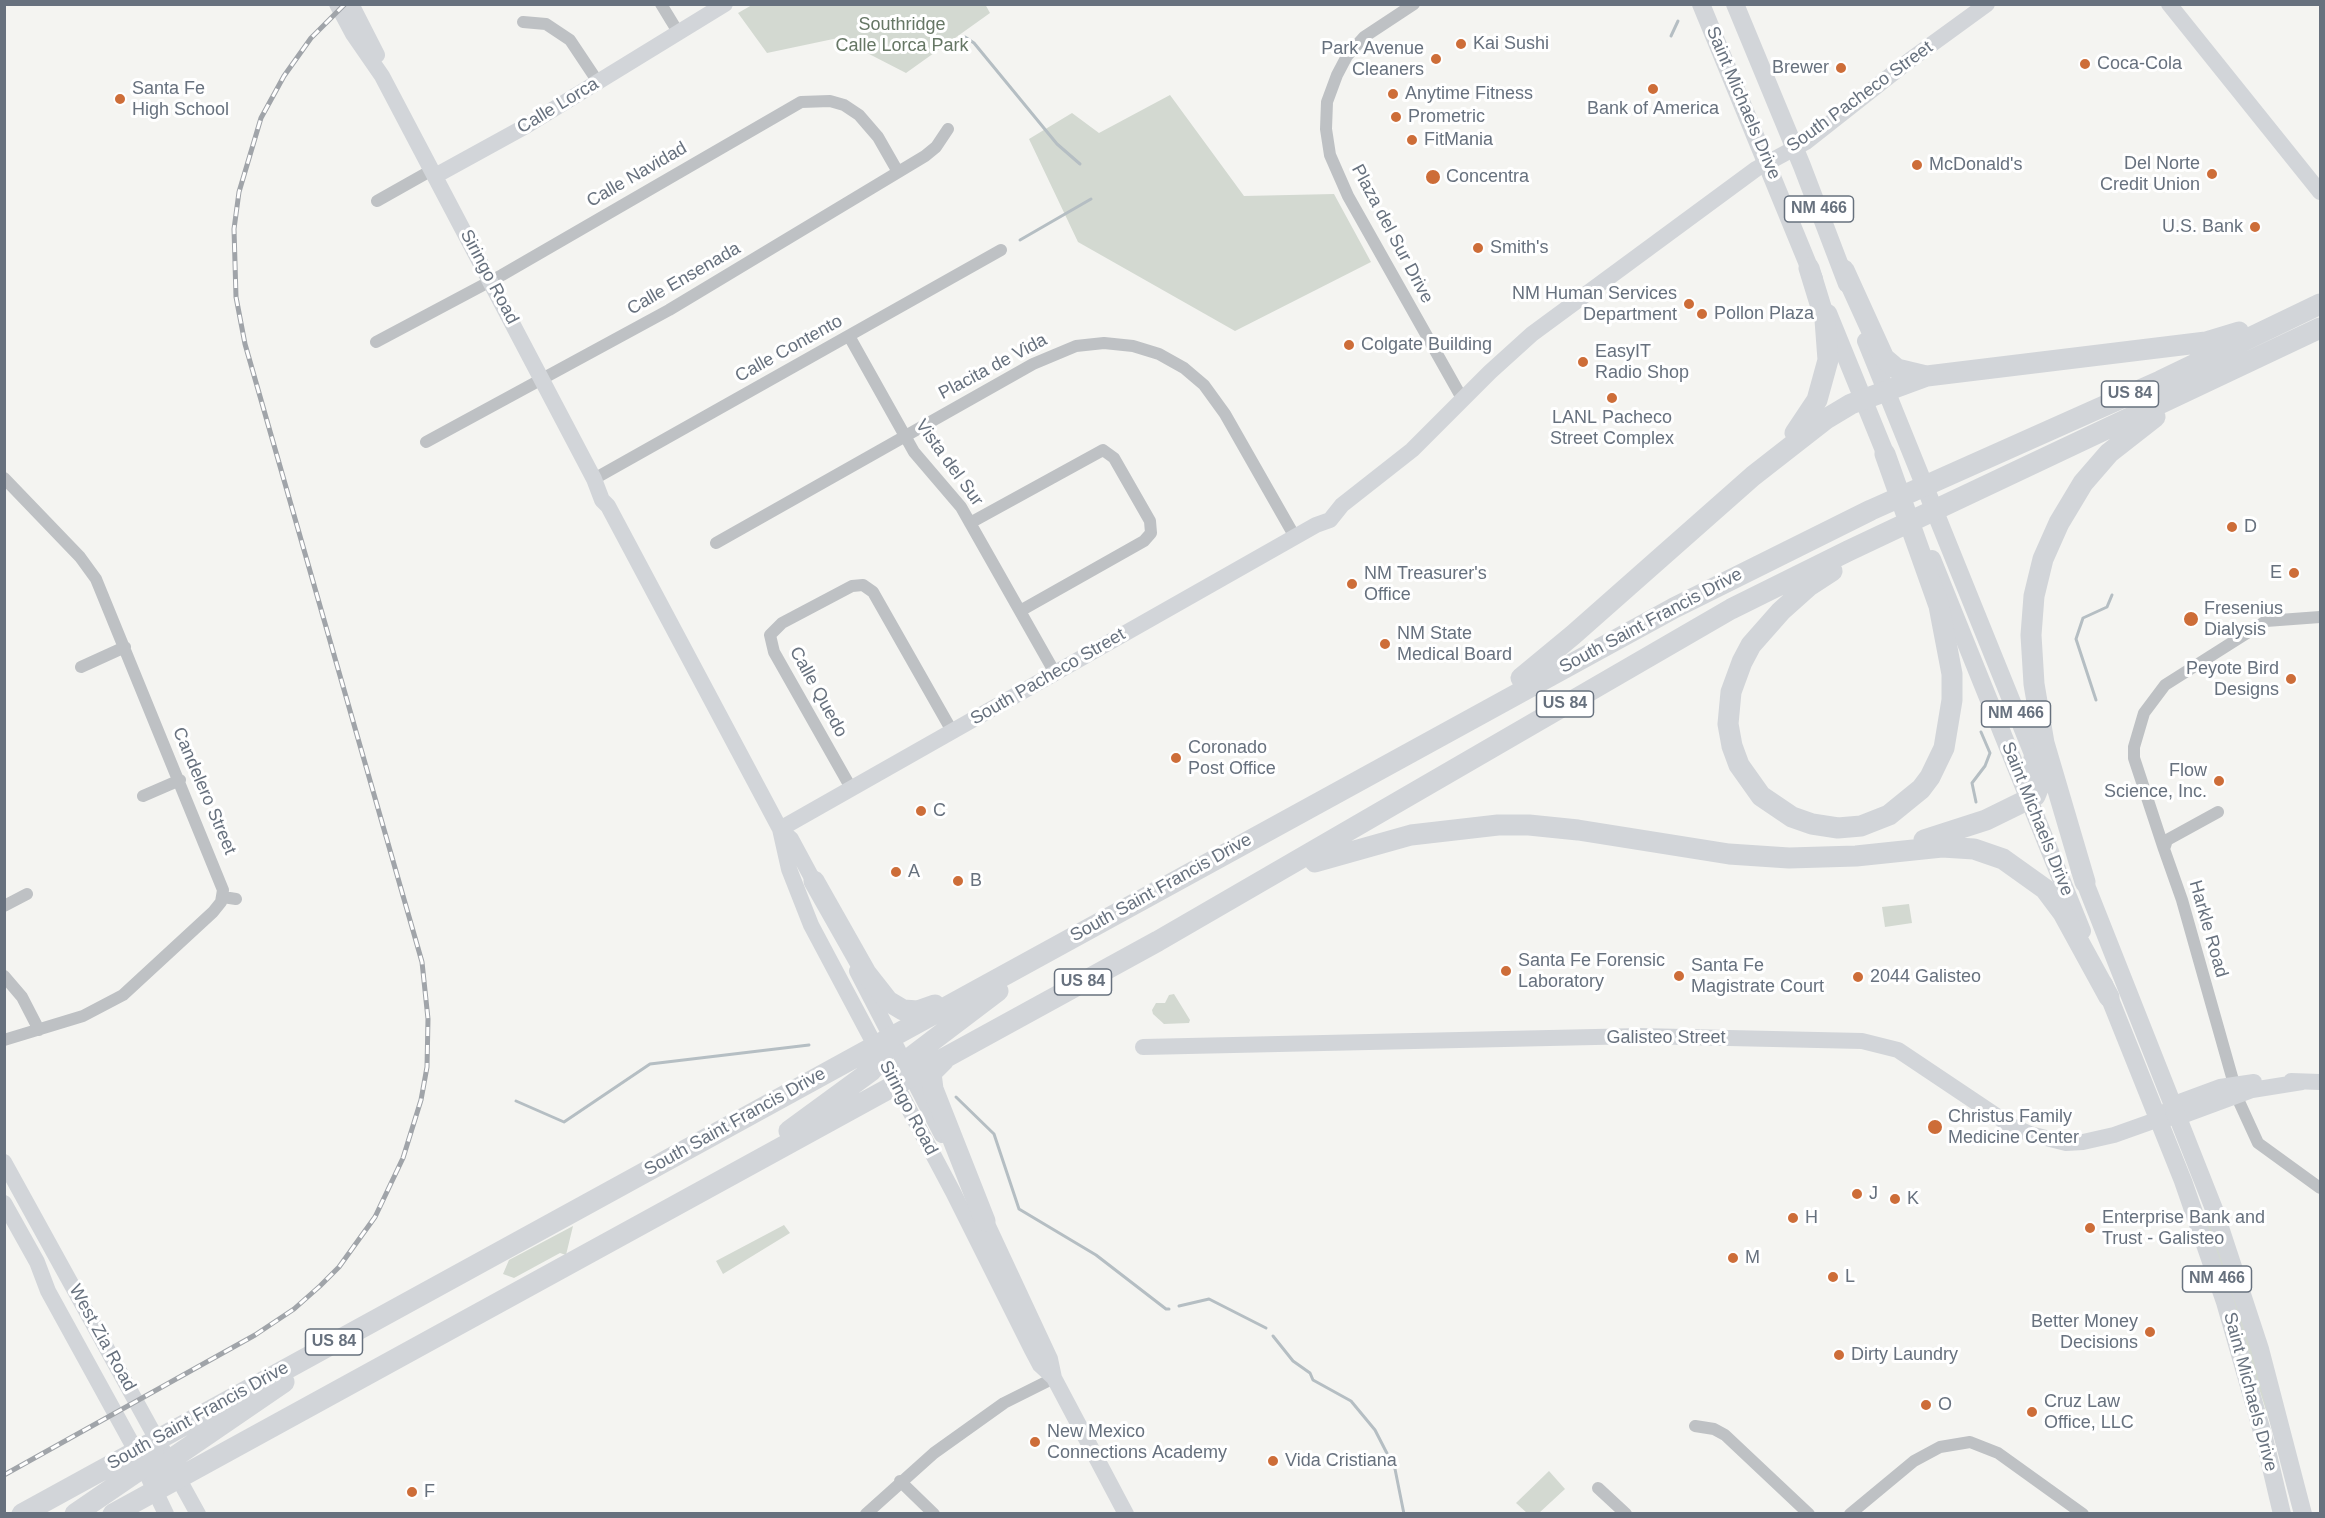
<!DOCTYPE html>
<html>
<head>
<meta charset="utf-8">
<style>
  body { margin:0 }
  #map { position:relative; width:2325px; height:1518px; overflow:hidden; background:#f4f4f1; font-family:Helvetica,sans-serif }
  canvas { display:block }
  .frame { position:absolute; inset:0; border:6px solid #67717e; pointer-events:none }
</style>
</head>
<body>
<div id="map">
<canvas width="2325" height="1518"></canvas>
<div class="frame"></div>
</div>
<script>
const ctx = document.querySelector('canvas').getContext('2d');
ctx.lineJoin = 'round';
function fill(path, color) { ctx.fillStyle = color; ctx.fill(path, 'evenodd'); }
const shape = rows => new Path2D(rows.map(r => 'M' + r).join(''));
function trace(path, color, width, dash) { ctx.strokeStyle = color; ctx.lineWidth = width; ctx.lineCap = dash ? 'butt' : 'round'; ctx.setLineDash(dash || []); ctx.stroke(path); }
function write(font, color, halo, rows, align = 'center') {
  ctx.font = font + ' Helvetica,sans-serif'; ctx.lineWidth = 6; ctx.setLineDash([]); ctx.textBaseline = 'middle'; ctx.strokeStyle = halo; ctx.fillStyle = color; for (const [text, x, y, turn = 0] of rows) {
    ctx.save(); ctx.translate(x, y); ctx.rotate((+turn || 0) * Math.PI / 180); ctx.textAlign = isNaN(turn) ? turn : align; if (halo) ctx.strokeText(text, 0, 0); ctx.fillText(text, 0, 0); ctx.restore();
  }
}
const green = shape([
  [752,5,985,4,990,13,906,73,838,38,767,53,738,13],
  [1170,95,1244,196,1334,194,1371,262,1235,331,1078,242,1029,139,1072,113,1099,133],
  [1909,904,1912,923,1885,927,1882,907],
  [1174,994,1190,1020,1189,1023,1164,1024,1153,1014,1152,1010,1156,1003,1165,1003,1169,995],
  [2205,1211,2211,1223,2257,1361,2274,1435,2202,1212],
  [784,1225,790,1233,723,1274,716,1261],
  [573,1226,566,1255,560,1253,514,1278,503,1274,509,1260],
  [1549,1471,1565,1489,1539,1513,1527,1513,1516,1503]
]);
const stream = shape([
  [1671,36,1678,21],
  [965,37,974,43,1057,144,1080,164],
  [1020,240,1091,199],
  [2096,700,2076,639,2083,618,2107,607,2112,595],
  [1976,802,1972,783,1985,766,1990,753,1981,732],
  [956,1097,994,1134,1019,1209,1096,1255,1166,1309,1169,1309],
  [516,1101,564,1122,650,1064,809,1045],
  [1179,1306,1209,1299,1266,1328],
  [1273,1336,1293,1361,1310,1373,1313,1380,1351,1401,1375,1430,1395,1469,1404,1514]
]);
const street = shape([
  [661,4,678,32],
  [1414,4,1364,37,1347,56,1337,75,1327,102,1326,129,1330,155,1348,196,1463,400],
  [523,22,546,24,570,40,598,82],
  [377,201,432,170],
  [849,336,914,452,961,507,1055,673],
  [376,342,502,275,801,102,830,101,844,105,859,115,878,137,898,172],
  [426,442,669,310,925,156,936,147,948,129],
  [4,478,80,557,96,579,223,890,221,902,213,912,123,995,83,1016,4,1040],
  [594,479,1001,250],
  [970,523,1103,450,1114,458,1150,521,1151,533,1144,541,1020,611],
  [716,543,1033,364,1076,346,1104,343,1133,346,1159,354,1184,368,1204,385,1225,414,1295,537],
  [81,667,125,647],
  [851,788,774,652,770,635,782,623,852,586,863,585,873,592,952,731],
  [143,796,180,780],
  [2218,812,2167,840,2164,849,2182,900,2234,1084],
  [2164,849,2134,758,2134,747,2144,713,2165,685,2266,621,2320,617],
  [223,897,236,899],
  [4,906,27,894],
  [4,976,22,997,39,1030],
  [2236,1095,2258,1143,2320,1188],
  [1695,1426,1714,1429,1725,1435,1809,1514],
  [900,1481,934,1514],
  [1598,1488,1626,1514],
  [866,1514,934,1453,1004,1403,1054,1378],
  [1850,1514,1914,1461,1940,1447,1970,1442,1998,1453,2083,1514]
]);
const secondary = shape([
  [337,4,353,34,382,76,594,479,602,500,608,506,780,829,789,869,811,925,953,1192,1031,1348,1040,1365,1054,1378],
  [351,4,377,55],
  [2169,4,2320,192],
  [435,176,526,126,725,4],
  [780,829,1316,525,1330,520,1342,505,1412,450,1490,372,1532,334,1756,169,1806,142,1910,60,1987,4],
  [783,832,791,839,819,891],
  [857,971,942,1135],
  [1143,1047,1640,1036,1862,1041,1898,1050,2010,1125,2030,1134,2066,1143,2083,1142,2114,1135,2159,1119,2179,1117,2252,1090,2302,1082],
  [2291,1081,2320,1082],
  [2164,1114,2174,1104,2220,1087,2254,1082],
  [4,1162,198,1514],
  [4,1203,37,1262,48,1291,136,1451,166,1514],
  [981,1211,1050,1359,1054,1378,1126,1514]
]);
const primary = shape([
  [1701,4,1814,279],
  [1735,4,1802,166,1847,284],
  [1828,313,1890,465],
  [1866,341,2039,769],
  [1932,559,2082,931],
  [2080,870,2214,1209,2260,1349,2303,1514],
  [2104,984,2183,1181,2225,1302,2265,1442,2282,1514]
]);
const highway = shape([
  [1844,270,1884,358,1897,369,1926,376],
  [1795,433,1817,400,1828,360,1825,320,1809,268],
  [1832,571,1809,586,1781,611,1751,645,1742,662,1731,692,1728,724,1732,746,1739,765,1761,796,1792,817,1812,824,1838,828,1861,826,1889,815,1921,789,1930,777,1944,748,1952,700,1952,674,1939,606,1885,454],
  [1521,678,1573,635,1753,476,1826,419,1851,404,1927,376,2206,342,2239,332],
  [1924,840,1986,820,2035,796,2039,786,2034,758],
  [1315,862,1411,835,1498,825,1529,825,1578,830,1729,854,1789,858,1856,856,1942,847,1974,849,2003,859,2045,889,2063,913,2109,997],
  [814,881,866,973,888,1001,903,1010,918,1011,935,1005],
  [2085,882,2044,743,2034,684,2031,635,2034,596,2043,559,2059,523,2083,483,2109,453,2155,417],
  [944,1060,931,1073,933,1089,985,1221],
  [896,1084,911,1057,998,991],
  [789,1131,871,1071,882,1058,891,1037],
  [154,1490,157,1480,173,1458,284,1382],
  [22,1514,1674,608,1871,510,2160,381,2320,304],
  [75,1514,148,1464,157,1439],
  [113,1514,1158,941,1731,609,1848,551,2320,328]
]);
const rail = shape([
  [4,1475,255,1335,294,1309,320,1286,339,1267,375,1217,403,1158,421,1100,427,1067,428,1019,422,962,245,344,236,297,234,229,239,192,261,118,284,76,311,38,345,4]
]);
const markers = [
  [1461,44,6,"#cd6d38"],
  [1436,59,6,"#cd6d38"],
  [2085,64,6,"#cd6d38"],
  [1841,68,6,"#cd6d38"],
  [1653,89,6,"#cd6d38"],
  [1393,94,6,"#cd6d38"],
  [120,99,6,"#cd6d38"],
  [1396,117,6,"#cd6d38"],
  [1412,140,6,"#cd6d38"],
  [1917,165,6,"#cd6d38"],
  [2212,174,6,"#cd6d38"],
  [1433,177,8,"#cd6d38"],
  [2255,227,6,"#cd6d38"],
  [1478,248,6,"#cd6d38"],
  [1689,304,6,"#cd6d38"],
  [1702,314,6,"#cd6d38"],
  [1349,345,6,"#cd6d38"],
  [1583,362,6,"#cd6d38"],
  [1612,398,6,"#cd6d38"],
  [2232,527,6,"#cd6d38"],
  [2294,573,6,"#cd6d38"],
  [1352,584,6,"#cd6d38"],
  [2191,619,8,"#cd6d38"],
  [1385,644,6,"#cd6d38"],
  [2291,679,6,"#cd6d38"],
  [1176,758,6,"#cd6d38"],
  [2219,781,6,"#cd6d38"],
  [921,811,6,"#cd6d38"],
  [896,872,6,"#cd6d38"],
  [958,881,6,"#cd6d38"],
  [1506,971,6,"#cd6d38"],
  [1679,976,6,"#cd6d38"],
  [1858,977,6,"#cd6d38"],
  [1935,1127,8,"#cd6d38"],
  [1857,1194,6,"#cd6d38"],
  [1895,1199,6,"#cd6d38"],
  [1793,1218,6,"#cd6d38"],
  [2090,1228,6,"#cd6d38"],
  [1733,1258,6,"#cd6d38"],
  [1833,1277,6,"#cd6d38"],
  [2150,1332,6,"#cd6d38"],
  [1839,1355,6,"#cd6d38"],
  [1926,1405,6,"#cd6d38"],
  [2032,1412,6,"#cd6d38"],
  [1035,1442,6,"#cd6d38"],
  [1273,1461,6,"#cd6d38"],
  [412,1492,6,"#cd6d38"]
];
const shields = [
  [1819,209,69],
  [2130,394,57],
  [1565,704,57],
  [2016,714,69],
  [1083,982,57],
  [2217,1279,69],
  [334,1342,57]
];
const shieldNames = [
  ["NM 466",1819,209],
  ["US 84",2130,394],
  ["US 84",1565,704],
  ["NM 466",2016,714],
  ["US 84",1083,982],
  ["NM 466",2217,1279],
  ["US 84",334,1342]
];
const parkNames = [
  ["Southridge",902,25],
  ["Calle Lorca Park",902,46]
];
const poiNames = [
  ["Kai Sushi",1473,44],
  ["Park Avenue",1424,49,"right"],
  ["Cleaners",1424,70,"right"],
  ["Coca-Cola",2097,64],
  ["Brewer",1829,68,"right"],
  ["Santa Fe",132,89],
  ["High School",132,110],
  ["Anytime Fitness",1405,94],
  ["Bank of America",1653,109,"center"],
  ["Prometric",1408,117],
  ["FitMania",1424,140],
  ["Del Norte",2200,164,"right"],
  ["Credit Union",2200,185,"right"],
  ["McDonald's",1929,165],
  ["Concentra",1446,177],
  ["U.S. Bank",2243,227,"right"],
  ["Smith's",1490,248],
  ["NM Human Services",1677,294,"right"],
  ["Department",1677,315,"right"],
  ["Pollon Plaza",1714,314],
  ["Colgate Building",1361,345],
  ["EasyIT",1595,352],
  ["Radio Shop",1595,373],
  ["LANL Pacheco",1612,418,"center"],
  ["Street Complex",1612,439,"center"],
  ["D",2244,527],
  ["E",2282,573,"right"],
  ["NM Treasurer's",1364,574],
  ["Office",1364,595],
  ["Fresenius",2204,609],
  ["Dialysis",2204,630],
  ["NM State",1397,634],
  ["Medical Board",1397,655],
  ["Peyote Bird",2279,669,"right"],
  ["Designs",2279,690,"right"],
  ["Coronado",1188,748],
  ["Post Office",1188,769],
  ["Flow",2207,771,"right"],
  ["Science, Inc.",2207,792,"right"],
  ["C",933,811],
  ["A",908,872],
  ["B",970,881],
  ["Santa Fe Forensic",1518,961],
  ["Laboratory",1518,982],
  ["Santa Fe",1691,966],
  ["Magistrate Court",1691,987],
  ["2044 Galisteo",1870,977],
  ["Christus Family",1948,1117],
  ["Medicine Center",1948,1138],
  ["J",1869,1194],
  ["K",1907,1199],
  ["H",1805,1218],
  ["Enterprise Bank and",2102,1218],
  ["Trust - Galisteo",2102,1239],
  ["M",1745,1258],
  ["L",1845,1277],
  ["Better Money",2138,1322,"right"],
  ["Decisions",2138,1343,"right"],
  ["Dirty Laundry",1851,1355],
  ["Cruz Law",2044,1402],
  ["Office, LLC",2044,1423],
  ["O",1938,1405],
  ["New Mexico",1047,1432],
  ["Connections Academy",1047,1453],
  ["Vida Cristiana",1285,1461],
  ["F",424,1492]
];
const streetNames = [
  ["South Pacheco Street",1860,97,-36],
  ["Saint Michaels Drive",1743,103,67],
  ["Calle Lorca",558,106,-31],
  ["Calle Navidad",637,175,-30],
  ["Plaza del Sur Drive",1392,234,62],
  ["Siringo Road",489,277,62],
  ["Calle Ensenada",684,279,-30],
  ["Calle Contento",789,349,-29],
  ["Placita de Vida",993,367,-28],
  ["Vista del Sur",949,463,54],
  ["South Saint Francis Drive",1651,621,-28],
  ["South Pacheco Street",1048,677,-30],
  ["Calle Quedo",818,692,61],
  ["Candelero Street",204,791,67],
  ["Saint Michaels Drive",2037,819,68],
  ["South Saint Francis Drive",1161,888,-29],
  ["Harkle Road",2208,929,74],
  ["Galisteo Street",1666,1038],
  ["Siringo Road",908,1108,62],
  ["South Saint Francis Drive",735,1122,-29],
  ["West Zia Road",102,1338,61],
  ["Saint Michaels Drive",2250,1392,75],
  ["South Saint Francis Drive",198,1416,-29]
];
fill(green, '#d3d9d1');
trace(stream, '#b5bec3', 3);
trace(street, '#bec1c4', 12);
trace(secondary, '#d2d5d9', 16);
trace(primary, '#d2d5d9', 18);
trace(highway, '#d2d5d9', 21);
trace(rail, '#a0a4a9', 5);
trace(rail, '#fff', 3, [9]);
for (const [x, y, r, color] of markers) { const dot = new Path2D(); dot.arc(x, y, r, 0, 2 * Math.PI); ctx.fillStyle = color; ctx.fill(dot); trace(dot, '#fff', 2); }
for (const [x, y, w] of shields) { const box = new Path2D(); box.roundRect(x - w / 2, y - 13, w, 26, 4.5); ctx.fillStyle = '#fff'; ctx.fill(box); trace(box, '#67717e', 1.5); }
write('bold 16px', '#67717e', null, shieldNames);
write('18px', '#667765', '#fff', parkNames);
write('18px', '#67717e', '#fff', poiNames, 'left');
write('18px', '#67717e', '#fff', streetNames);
</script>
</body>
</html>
